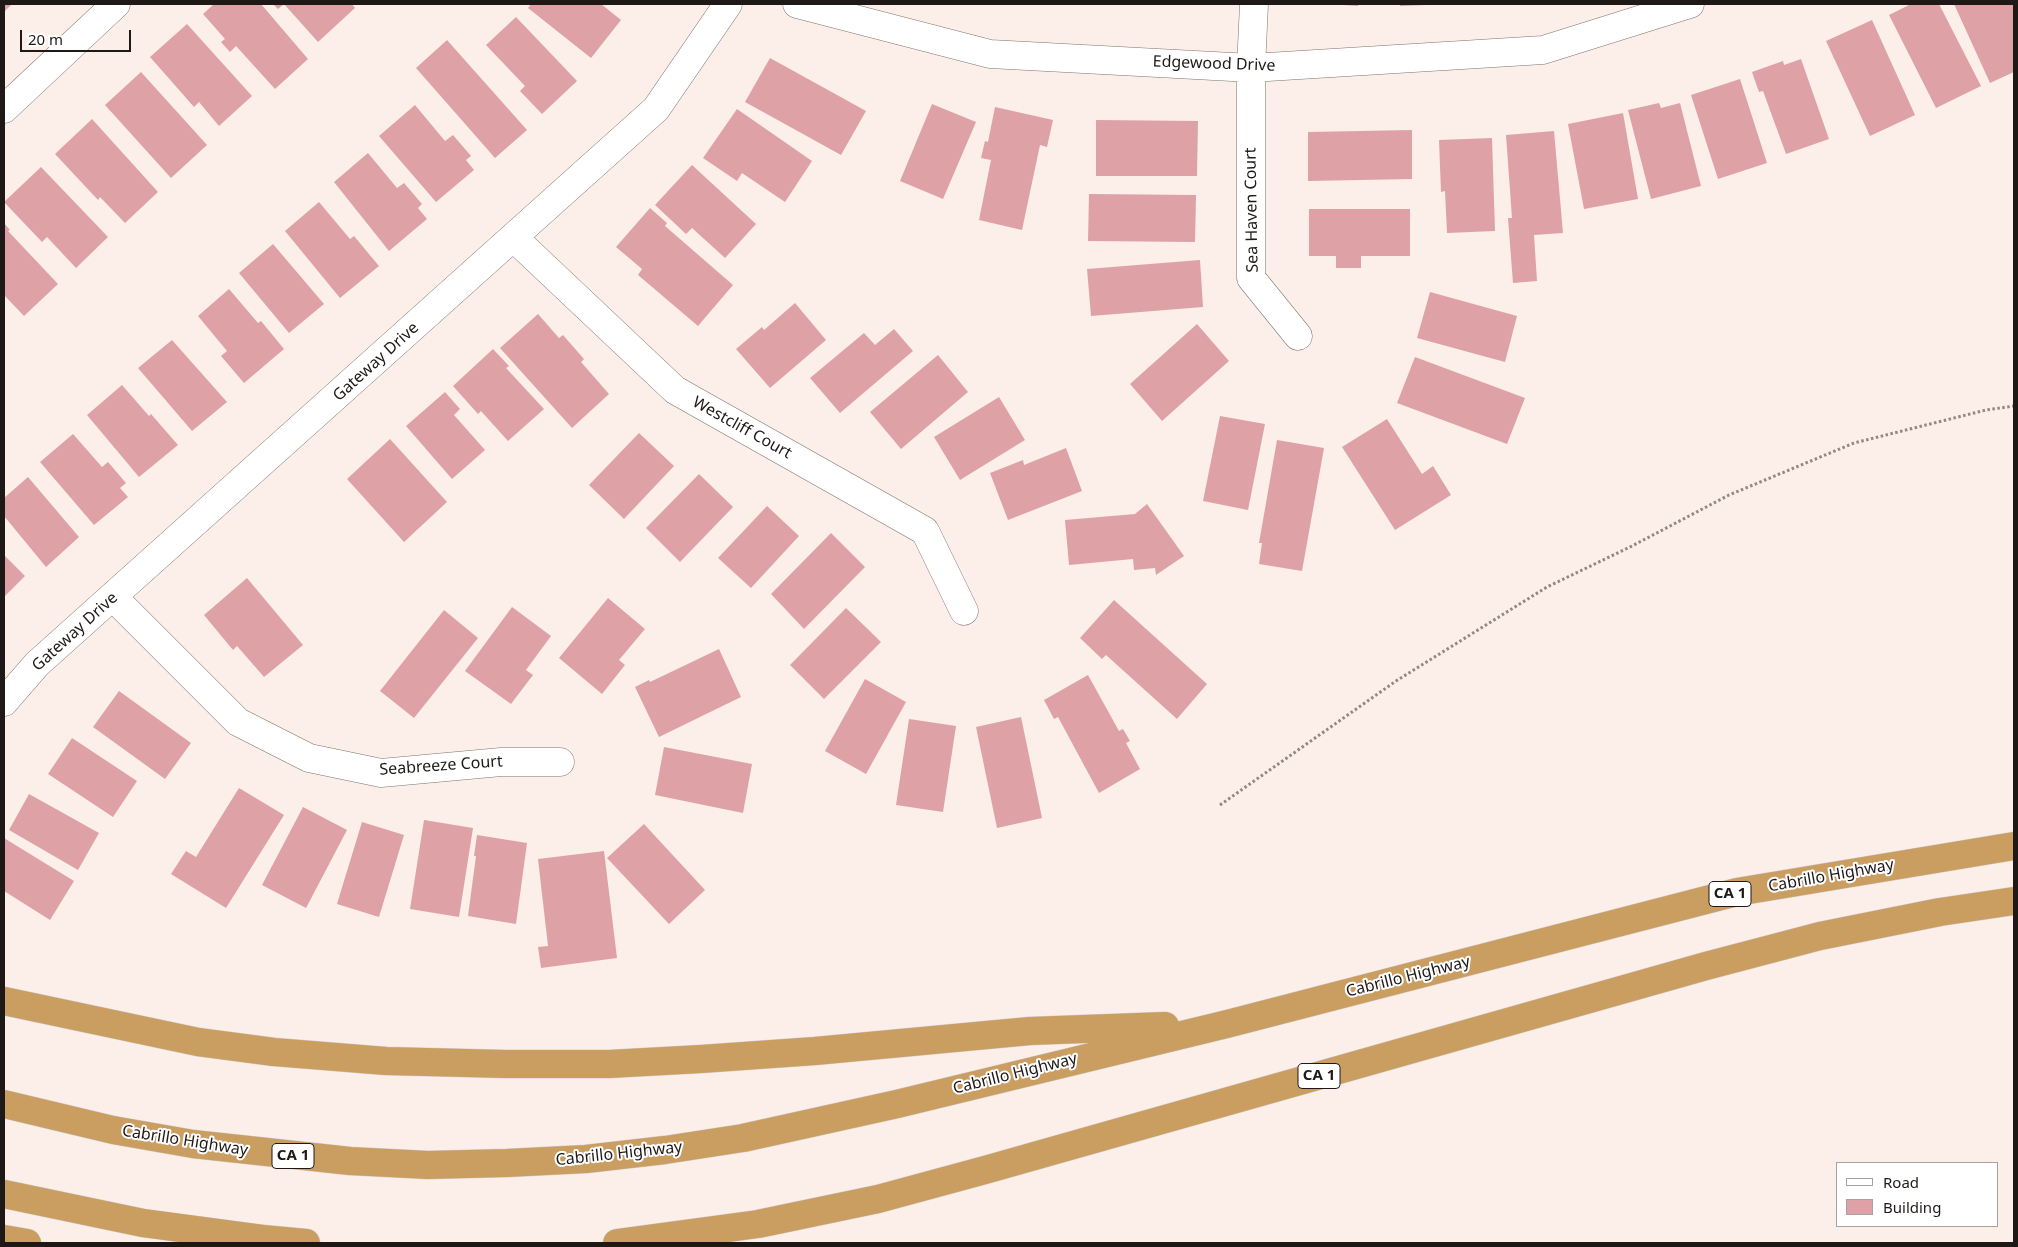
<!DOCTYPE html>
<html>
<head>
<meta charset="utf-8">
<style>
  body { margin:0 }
  #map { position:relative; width:2018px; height:1247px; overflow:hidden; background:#fceee8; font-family:"Noto Sans",sans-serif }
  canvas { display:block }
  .frame { position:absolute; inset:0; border:5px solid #1e1917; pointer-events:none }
  .legend { position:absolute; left:1836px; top:1162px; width:162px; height:65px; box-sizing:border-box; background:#fff; border:1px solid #a5a3a2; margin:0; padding:6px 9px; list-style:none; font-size:15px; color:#1e1917 }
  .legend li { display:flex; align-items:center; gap:10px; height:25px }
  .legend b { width:25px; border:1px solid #a5a3a2 }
  .scale { position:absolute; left:20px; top:30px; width:111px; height:22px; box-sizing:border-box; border:2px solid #1e1917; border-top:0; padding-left:6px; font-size:15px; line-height:18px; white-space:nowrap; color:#1e1917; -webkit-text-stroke:4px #fff; paint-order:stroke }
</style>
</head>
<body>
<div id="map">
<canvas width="2018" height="1247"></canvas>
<div class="frame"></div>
<ul class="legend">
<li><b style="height:6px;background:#fff"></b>Road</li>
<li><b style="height:14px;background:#dea2a6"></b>Building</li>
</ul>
<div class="scale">20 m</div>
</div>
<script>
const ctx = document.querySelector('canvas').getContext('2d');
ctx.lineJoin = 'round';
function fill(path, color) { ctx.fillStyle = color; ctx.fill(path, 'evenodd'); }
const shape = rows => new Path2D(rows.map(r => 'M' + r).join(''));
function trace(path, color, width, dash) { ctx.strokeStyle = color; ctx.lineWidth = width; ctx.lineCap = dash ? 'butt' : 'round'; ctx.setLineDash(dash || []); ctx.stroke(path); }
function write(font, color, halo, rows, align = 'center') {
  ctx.font = font + ' "Noto Sans",sans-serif'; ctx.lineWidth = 4; ctx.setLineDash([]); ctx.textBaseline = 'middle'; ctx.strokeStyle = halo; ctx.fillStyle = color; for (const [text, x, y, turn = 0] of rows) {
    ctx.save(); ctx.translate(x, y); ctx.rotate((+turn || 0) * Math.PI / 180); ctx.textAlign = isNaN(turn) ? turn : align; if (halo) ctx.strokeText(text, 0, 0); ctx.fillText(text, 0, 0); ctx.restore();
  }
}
const building = shape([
  [4,4,12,4,4,12],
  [214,4,261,4,308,59,275,89,236,46,230,52,221,42,225,39,203,14],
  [273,4,352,4,355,8,318,42,284,4,278,9],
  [531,4,601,4,621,20,591,58,528,8],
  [1344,4,1358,4,1358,6,1344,5],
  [1400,4,1426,4,1426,5,1400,6],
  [1911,4,1939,4,1981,86,1936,108,1889,15],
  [1954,4,2014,4,2014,72,1990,83],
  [516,17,577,81,542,114,520,91,525,86,486,45],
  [1872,20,1915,115,1870,136,1826,41],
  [187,24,252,96,219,126,199,102,194,107,150,57],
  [447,40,527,130,495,158,416,68],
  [770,58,866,111,841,155,745,102],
  [1801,59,1829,139,1786,154,1763,91,1759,92,1752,72,1783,61,1784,65],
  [141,72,207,145,171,178,105,105],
  [1740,79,1767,163,1718,179,1691,95],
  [1659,103,1661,108,1680,103,1701,186,1651,199,1628,110],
  [932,104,976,122,943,199,900,181],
  [415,105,445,141,453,135,471,156,466,160,474,170,436,202,379,136],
  [995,107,1053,120,1047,147,1040,145,1022,230,979,220,991,160,981,158,985,141,988,142],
  [737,109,812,161,785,202,742,173,737,181,703,158],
  [1623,113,1638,199,1584,209,1568,124],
  [92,119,158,192,125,223,100,197,98,200,55,154],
  [1096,120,1198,121,1197,176,1096,176],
  [1412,130,1412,179,1308,181,1308,132],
  [1554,131,1563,233,1534,235,1537,281,1513,283,1508,218,1512,218,1506,135],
  [1492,138,1495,231,1447,233,1445,191,1441,192,1439,140],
  [368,153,397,188,404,183,422,204,418,208,427,219,389,251,334,182],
  [692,165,756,224,725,258,692,228,686,234,655,205],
  [41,167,108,237,76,268,47,237,42,242,4,202],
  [1089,194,1196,195,1195,242,1088,241],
  [319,202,350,239,354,236,379,266,340,298,285,231],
  [650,208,667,223,665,226,733,285,698,326,638,275,642,269,616,247],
  [1309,209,1410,209,1410,256,1361,256,1361,268,1336,268,1336,256,1309,256],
  [4,223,10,230,8,231,58,284,24,316,4,295],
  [273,244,324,304,289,333,239,273],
  [1200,260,1203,307,1091,316,1087,269],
  [229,289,258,323,261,321,284,349,244,383,221,356,227,351,198,316],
  [1430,292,1517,316,1505,362,1417,338],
  [795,303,826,340,770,388,736,349,762,327,764,330],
  [538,314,559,338,563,335,584,359,581,362,609,394,572,428,500,348],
  [1197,324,1229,361,1162,421,1130,384],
  [894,329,913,351,840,413,810,378,864,333,875,345],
  [172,340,227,402,192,431,138,368],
  [493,349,509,366,506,368,544,409,508,441,481,411,478,414,453,386],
  [938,355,968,392,901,449,870,412],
  [1415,357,1525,398,1507,444,1397,403],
  [122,385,149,416,151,414,178,445,139,477,87,415],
  [445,392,460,409,454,415,485,450,452,479,406,426],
  [999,397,1025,440,960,480,934,437],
  [1220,416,1265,424,1248,510,1203,501],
  [1387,419,1422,474,1433,466,1451,495,1395,530,1342,447],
  [639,433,674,466,624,519,589,485],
  [73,434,102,467,108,462,126,483,120,488,128,497,94,525,40,462],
  [390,439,447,502,404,542,347,479],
  [1277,440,1324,448,1302,571,1259,564,1262,543,1259,543],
  [1066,448,1082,491,1008,520,990,473,1023,460,1024,465],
  [699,474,733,507,680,562,646,528],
  [28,477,79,537,46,567,4,516,4,498],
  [1147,504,1184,556,1156,575,1155,568,1134,570,1133,559,1069,565,1065,520,1135,514],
  [767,506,799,536,751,588,718,558],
  [831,533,865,567,804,629,771,594],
  [4,555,25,576,4,597],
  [247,578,303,645,264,677,237,646,233,650,204,615],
  [608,598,645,629,619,660,625,665,602,694,559,658],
  [1114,600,1207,684,1177,719,1106,655,1102,659,1080,638],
  [512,607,551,636,526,670,533,675,511,704,465,671],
  [846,608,881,642,824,699,790,665],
  [444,610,478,638,414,718,380,691],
  [719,649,741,697,659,737,635,687,649,680,650,682],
  [1088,675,1119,731,1123,729,1130,741,1126,743,1140,769,1099,793,1058,717,1054,719,1044,700],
  [865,679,906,702,866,774,825,751],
  [119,691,191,743,165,779,93,727],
  [1021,717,1042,818,997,828,976,727],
  [909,719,956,726,943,812,896,805],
  [72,738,137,781,113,817,48,774],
  [664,747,752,764,743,813,655,795],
  [239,788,284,815,226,908,171,874,186,851,196,857],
  [29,794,99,833,78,870,9,830],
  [303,807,347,830,306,908,262,885],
  [424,820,473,828,459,917,410,909],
  [362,822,404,835,379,917,337,904],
  [644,824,705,890,669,924,607,858],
  [477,835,527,843,516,924,468,916,476,856,474,856],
  [4,838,74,881,50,920,4,891],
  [604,851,617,958,541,968,538,947,548,946,538,859]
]);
const path = shape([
  [1220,805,1396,681,1547,587,1632,546,1729,495,1854,443,1986,410,2014,406]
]);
const minor = shape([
  [797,4,990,54,1251,68,1543,50,1690,4],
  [1254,4,1251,68,1251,278,1298,336],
  [4,109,116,4],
  [514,238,675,390,925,531,964,611],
  [113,597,238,722,309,758,381,773,501,762,560,762]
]);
const tertiary = shape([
  [4,702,37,664,656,109,728,4]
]);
const motorway = shape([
  [4,1001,198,1042,274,1052,386,1061,506,1064,609,1064,701,1059,815,1051,1030,1031,1165,1026],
  [4,1104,113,1130,193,1144,350,1161,428,1165,507,1163,586,1159,665,1150,743,1138,897,1104,1227,1024,1737,892,2014,846],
  [4,1194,143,1223,263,1239,306,1243],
  [4,1239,27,1243],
  [617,1243,758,1224,878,1199,985,1170,1706,966,1820,936,1940,912,2014,901]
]);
const shields = [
  [1730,894,42],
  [1319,1076,42],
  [293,1156,42]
];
const shieldNames = [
  ["CA 1",1730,894],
  ["CA 1",1319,1076],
  ["CA 1",293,1156]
];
const streetNames = [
  ["Edgewood Drive",1214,64,2],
  ["Sea Haven Court",1252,210,-91],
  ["Gateway Drive",376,362,-42],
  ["Westcliff Court",742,428,29],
  ["Gateway Drive",75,632,-42],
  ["Seabreeze Court",441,766,-4],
  ["Cabrillo Highway",1831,876,-10],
  ["Cabrillo Highway",1408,977,-14],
  ["Cabrillo Highway",1015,1074,-14],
  ["Cabrillo Highway",185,1141,9],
  ["Cabrillo Highway",619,1154,-6]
];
fill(building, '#dea2a6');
trace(minor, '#7f736e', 29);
trace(tertiary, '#7f736e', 29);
trace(motorway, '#d2d1d1', 29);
trace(path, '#918783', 3, [2.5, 2.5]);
trace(minor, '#fff', 28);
trace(tertiary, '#fff', 28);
trace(motorway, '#ca9d61', 28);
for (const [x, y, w] of shields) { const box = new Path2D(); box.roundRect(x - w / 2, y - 12.5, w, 25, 4); ctx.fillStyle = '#fff'; ctx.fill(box); trace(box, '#1e1917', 1); }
write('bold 15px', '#1e1917', null, shieldNames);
write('16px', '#1e1917', '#fff', streetNames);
</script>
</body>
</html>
